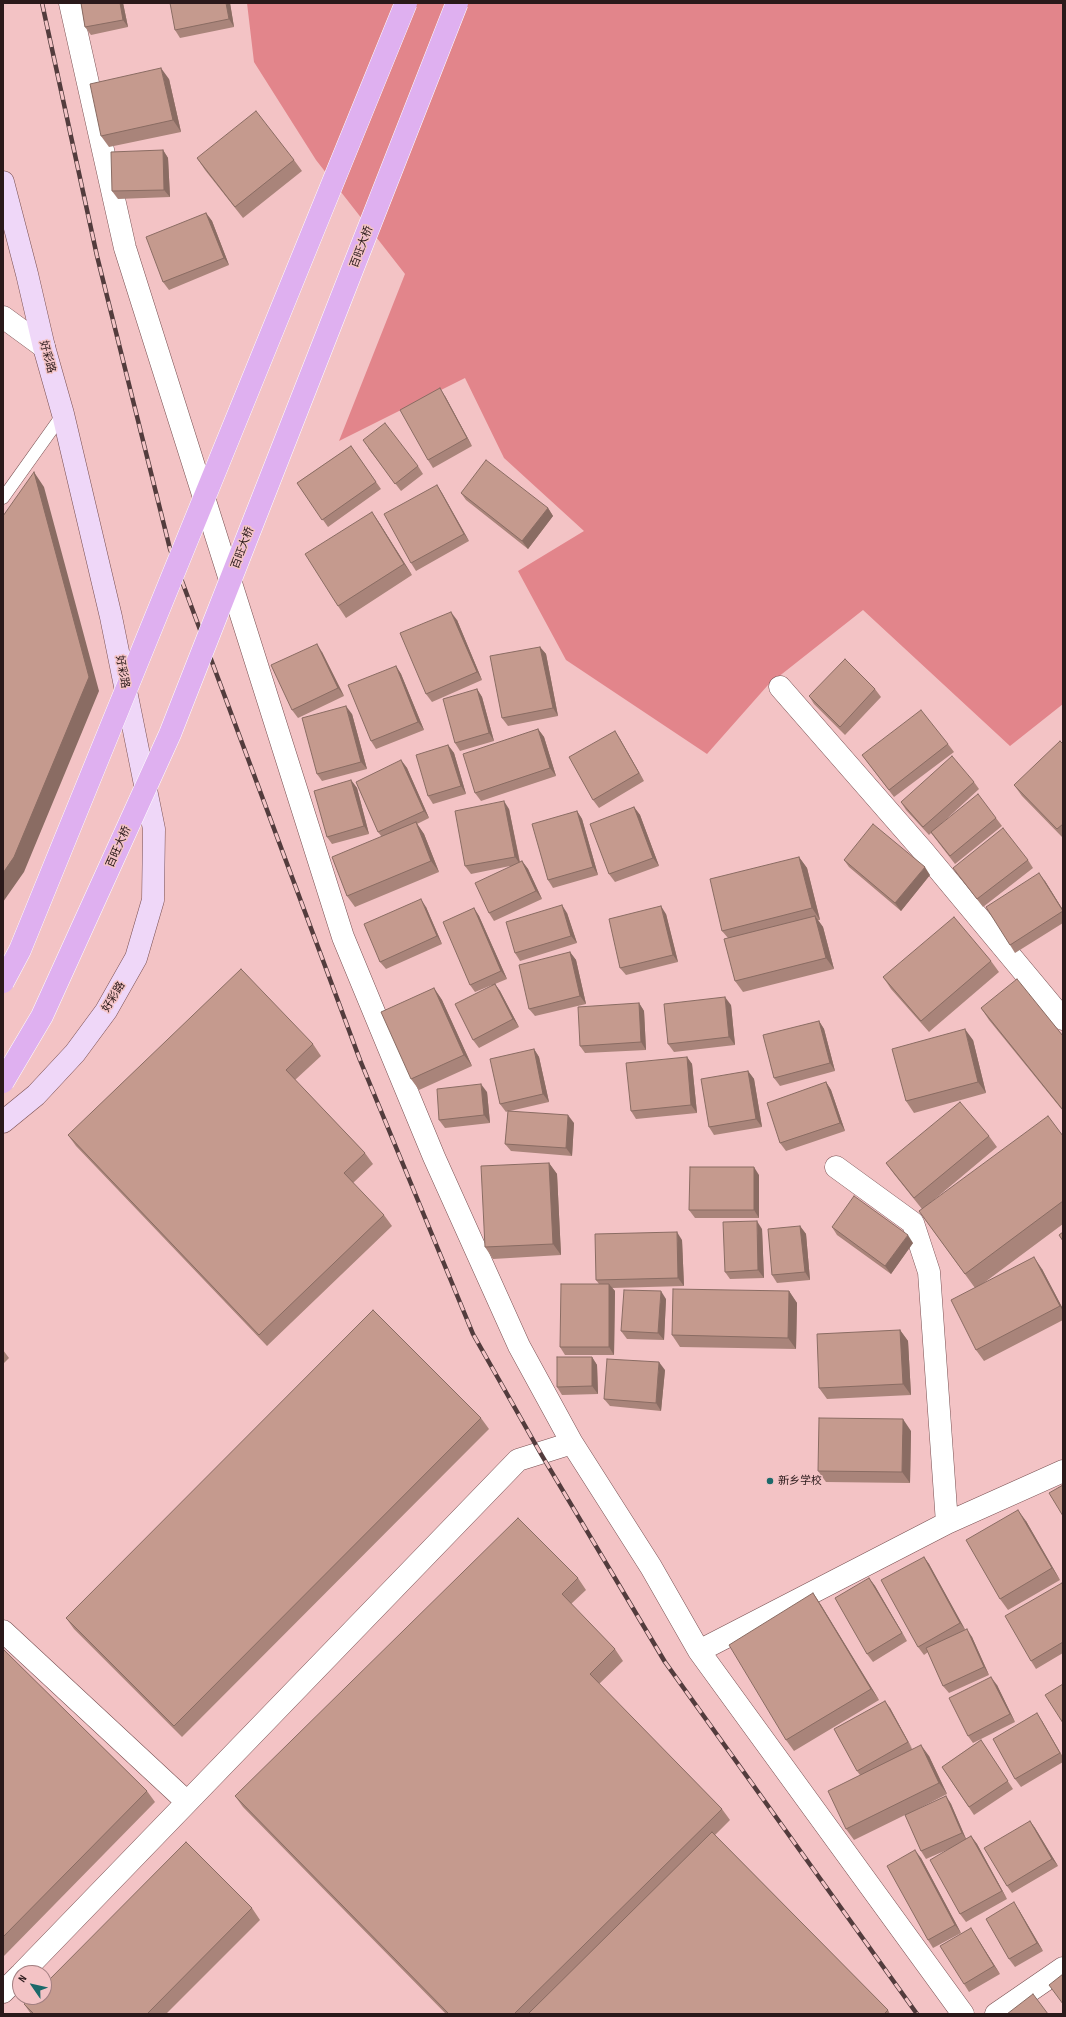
<!DOCTYPE html>
<html>
<head>
<meta charset="utf-8">
<style>
  body { margin:0 }
  #map { position:relative; width:1066px; height:2017px; overflow:hidden; background:#f3c3c5; font-family:"Sofia Sans Condensed",sans-serif }
  canvas { display:block }
  .frame { position:absolute; inset:0; border:4px solid #2a191a; pointer-events:none }
  .north { position:absolute; left:12px; top:1965px; width:40px; height:40px; box-sizing:border-box; background:#f3c3c5; border:1px solid #a37f81; border-radius:50%; rotate:304deg; font-size:11px; font-weight:700; line-height:16px; text-align:center; color:#2a191a }
  .north::after { content:''; display:block; margin:auto; width:14px; height:18px; background:#1c696a; clip-path:polygon(50% 0,100% 100%,50% 72%,0 100%) }
</style>
</head>
<body>
<div id="map">
<canvas width="1066" height="2017"></canvas>
<div class="frame"></div>
<div class="north">N</div>
</div>
<script>
const ctx = document.querySelector('canvas').getContext('2d');
ctx.lineJoin = 'round';
function fill(path, color) { ctx.fillStyle = color; ctx.fill(path, 'evenodd'); }
const shape = rows => new Path2D(rows.map(r => 'M' + r).join(''));
function trace(path, color, width, dash) { ctx.strokeStyle = color; ctx.lineWidth = width; ctx.lineCap = dash ? 'butt' : 'round'; ctx.setLineDash(dash || []); ctx.stroke(path); }
function write(font, color, halo, rows, align = 'center') {
  ctx.font = font + ' "Sofia Sans Condensed","Noto Sans SC",sans-serif'; ctx.lineWidth = 3; ctx.setLineDash([]); ctx.textBaseline = 'middle'; ctx.strokeStyle = halo; ctx.fillStyle = color; for (const [text, x, y, turn = 0] of rows) {
    ctx.save(); ctx.translate(x, y); ctx.rotate((+turn || 0) * Math.PI / 180); ctx.textAlign = isNaN(turn) ? turn : align; if (halo) ctx.strokeText(text, 0, 0); ctx.fillText(text, 0, 0); ctx.restore();
  }
}
const green = shape([
  [247,3,1063,3,1063,704,1010,746,863,610,768,685,707,754,566,660,518,571,584,531,504,458,465,378,339,441,405,274,316,160,254,62]
]);
const lane = shape([
  [3,498,63,414]
]);
const street = shape([
  [70,3,125,248,343,937,434,1157,519,1346,572,1443],
  [3,317,44,347],
  [780,687,924,852,1063,1019],
  [947,1523,1063,1471],
  [3,1631,187,1802],
  [699,1651,947,1523,929,1272,913,1223,836,1167],
  [22,1973,518,1460,572,1443,651,1567,699,1651,963,2014],
  [3,1992,20,1975],
  [996,2014,1063,1968]
]);
const secondary = shape([
  [3,182,27,274,44,347,63,414,111,617,154,829,153,900,136,958,106,1011,75,1053,36,1095,3,1122]
]);
const rail = shape([
  [42,3,97,256,170,549,360,1060,473,1334,541,1454,665,1662,917,2014]
]);
const primaryBridge = shape([
  [3,982,20,950,406,3],
  [3,1082,42,1016,170,734,457,3]
]);
const wall = shape([
  [81,3,123,3,128,27,91,35,85,27],
  [230,3,234,27,180,38,175,30],
  [169,79,181,132,109,147,101,136],
  [163,150,168,158,170,197,118,199,112,191],
  [197,158,294,160,302,171,243,218,205,170],
  [206,213,212,221,229,265,169,290,163,282],
  [445,396,472,446,433,468,428,460],
  [351,446,381,489,328,527,297,483],
  [368,448,418,466,423,474,401,491],
  [437,485,442,493,469,541,416,571,411,563],
  [461,493,548,508,553,516,528,549,466,500],
  [372,512,380,524,412,575,346,618,338,606],
  [457,620,482,680,432,702,426,694],
  [540,647,546,654,558,716,508,726,502,718],
  [322,652,344,696,298,718,292,710],
  [396,666,401,674,424,730,376,749,371,741],
  [477,689,482,697,494,741,460,751,455,743],
  [875,689,881,697,845,735,814,704,809,696],
  [352,714,367,769,322,781,317,774],
  [538,729,544,737,556,776,481,801,475,793],
  [620,739,644,781,599,808,593,800],
  [948,744,954,752,894,797,862,755],
  [1063,744,1063,838,1022,796,1014,785],
  [448,745,454,753,466,794,433,804,428,796],
  [401,760,407,768,429,818,417,824,424,834,439,872,355,907,347,896,382,837,378,832],
  [351,780,357,788,369,834,332,844,327,837],
  [974,782,979,789,939,826,996,818,1002,826,955,864,931,833,929,835,906,810,901,802],
  [634,807,640,815,659,866,615,882,609,874],
  [509,809,520,862,522,861,528,869,542,899,494,921,489,913,510,866,471,874,465,866],
  [577,811,582,819,598,875,553,888,548,880],
  [799,857,807,868,820,920,818,920,823,927,834,969,743,992,735,981,728,938,722,931],
  [844,860,930,875,901,911,849,867],
  [1028,860,1033,868,983,907,953,868],
  [1045,881,1063,910,1063,923,1015,953,1010,945],
  [426,907,442,944,386,969,380,962],
  [474,908,479,916,507,979,495,984,500,991,519,1027,479,1048,473,1040,492,985,475,992,470,985],
  [567,913,577,943,520,961,515,953],
  [666,914,678,962,626,975,620,968],
  [570,952,576,960,586,1004,535,1016,529,1009],
  [991,961,999,972,929,1032,891,989,883,977],
  [434,988,442,1000,472,1066,419,1090,411,1079],
  [639,1003,644,1011,646,1050,585,1053,580,1046],
  [731,1005,735,1045,674,1052,668,1044],
  [981,1008,1063,1036,1063,1111,989,1020],
  [819,1021,824,1029,835,1071,780,1086,774,1078],
  [973,1040,986,1093,914,1113,906,1101],
  [313,1044,321,1056,295,1080,365,1153,373,1164,353,1183,384,1215,392,1226,267,1346,76,1146,68,1135],
  [534,1049,539,1057,549,1102,510,1111,574,1123,572,1156,511,1151,505,1144,508,1111,506,1112,500,1104],
  [687,1057,692,1064,697,1113,636,1119,631,1111],
  [748,1071,754,1079,762,1127,714,1135,709,1127],
  [826,1082,831,1090,845,1131,786,1151,780,1143],
  [487,1092,490,1123,445,1128,439,1120],
  [989,1136,997,1147,923,1209,1063,1136,1063,1224,981,1285,1042,1269,1063,1309,1063,1320,984,1361,976,1350,975,1288,919,1211,922,1209,894,1174,886,1163],
  [549,1163,557,1174,561,1255,493,1259,485,1247],
  [759,1175,759,1218,695,1218,689,1210],
  [800,1226,806,1234,810,1280,777,1283,772,1275],
  [832,1227,913,1243,891,1274,837,1235],
  [762,1229,764,1278,730,1279,725,1272],
  [682,1240,684,1286,612,1288,615,1291,614,1355,565,1355,560,1347,599,1284,596,1280],
  [789,1291,797,1303,796,1349,680,1347,672,1335],
  [666,1299,664,1340,627,1339,621,1331],
  [900,1330,908,1341,911,1395,827,1399,819,1388],
  [3,1350,9,1358,3,1364],
  [592,1357,597,1365,598,1394,562,1395,557,1387],
  [665,1370,661,1411,610,1406,604,1399],
  [481,1418,489,1429,182,1737,74,1629,66,1618],
  [911,1431,910,1483,826,1482,818,1471],
  [1026,1521,1060,1580,1008,1610,1000,1599],
  [924,1557,929,1564,965,1630,972,1637,989,1675,949,1693,943,1686,928,1652,924,1655,918,1647],
  [578,1578,586,1590,571,1604,615,1649,623,1661,599,1684,722,1809,730,1820,715,1835,888,2010,890,2014,446,2014,243,1807,235,1796],
  [869,1578,875,1586,907,1641,873,1662,867,1654],
  [1063,1585,1063,1653,1036,1669,1031,1661],
  [813,1593,821,1605,879,1700,794,1751,786,1740],
  [3,1649,147,1791,155,1802,3,1957],
  [997,1685,1015,1722,973,1743,968,1736],
  [890,1708,912,1749,929,1756,947,1794,914,1811,946,1796,951,1804,966,1839,971,1836,977,1844,1007,1899,966,1922,960,1914,949,1849,926,1859,921,1851,905,1815,854,1840,846,1829,860,1775,857,1771],
  [1042,1721,1063,1757,1063,1762,1021,1787,1015,1779],
  [981,1740,1013,1789,974,1815,942,1767],
  [1030,1821,1035,1828,1058,1866,1012,1893,1007,1886],
  [921,1858,961,1933,933,1948,928,1940],
  [252,1908,260,1920,166,2014,31,2014,24,2004],
  [1019,1910,1043,1951,1015,1967,1009,1959],
  [976,1936,1000,1974,969,1992,964,1984]
]);
const shadedWall = shape([
  [120,3,123,3,128,27,123,20],
  [226,3,230,3,234,27,229,19],
  [161,68,169,79,181,132,173,120],
  [163,150,168,158,170,197,164,190],
  [206,213,212,221,229,265,224,258],
  [440,388,445,396,472,446,467,438],
  [34,472,44,487,99,691,24,872,3,902,3,873],
  [437,485,442,493,469,541,464,534],
  [548,508,553,516,528,549,522,541],
  [372,512,380,524,412,575,404,564],
  [451,612,457,620,482,680,477,672],
  [317,644,322,652,344,696,338,688],
  [540,647,546,654,558,716,553,708],
  [396,666,401,674,424,730,418,722],
  [477,689,482,697,494,741,489,733],
  [346,706,352,714,367,769,361,762],
  [538,729,544,737,556,776,550,768],
  [615,731,620,739,644,781,639,773],
  [448,745,454,753,466,794,461,786],
  [401,760,407,768,429,818,424,811],
  [351,780,357,788,369,834,364,826],
  [504,801,509,809,520,864,515,857],
  [634,807,640,815,659,866,653,858],
  [577,811,582,819,598,875,593,867],
  [416,822,424,834,439,872,431,861],
  [799,857,807,868,820,920,812,908],
  [522,861,528,869,542,899,536,891],
  [925,867,930,875,901,911,895,903],
  [1039,873,1045,881,1063,910,1063,911],
  [421,899,426,907,442,944,437,936],
  [562,905,567,913,577,943,571,936],
  [661,906,666,914,678,962,673,955],
  [474,908,479,916,507,979,501,971],
  [815,916,823,927,834,969,826,958],
  [570,952,576,960,586,1004,580,996],
  [495,984,500,991,519,1027,513,1019],
  [434,988,442,1000,472,1066,464,1055],
  [725,997,731,1005,735,1045,729,1037],
  [639,1003,644,1011,646,1050,641,1042],
  [819,1021,824,1029,835,1071,830,1063],
  [965,1029,973,1040,986,1093,978,1082],
  [534,1049,539,1057,549,1102,543,1094],
  [687,1057,692,1064,697,1113,691,1105],
  [748,1071,754,1079,762,1127,756,1119],
  [826,1082,831,1090,845,1131,840,1123],
  [481,1084,487,1092,490,1123,484,1115],
  [568,1115,574,1123,572,1156,566,1148],
  [549,1163,557,1174,561,1255,553,1244],
  [754,1167,759,1175,759,1218,754,1210],
  [757,1221,762,1229,764,1278,758,1270],
  [800,1226,806,1234,810,1280,805,1272],
  [677,1232,682,1240,684,1286,678,1278],
  [908,1235,913,1243,891,1274,885,1266],
  [1034,1257,1042,1269,1063,1309,1063,1311,1060,1306],
  [609,1284,615,1291,614,1355,609,1347],
  [661,1291,666,1299,664,1340,658,1333],
  [789,1291,797,1303,796,1349,788,1338],
  [900,1330,908,1341,911,1395,903,1384],
  [592,1357,597,1365,598,1394,592,1386],
  [659,1362,665,1370,661,1411,656,1403],
  [903,1419,911,1431,910,1483,902,1472],
  [1018,1510,1026,1521,1060,1580,1052,1568],
  [924,1557,929,1564,966,1631,960,1623],
  [869,1578,875,1586,907,1641,902,1633],
  [813,1593,821,1605,879,1700,871,1689],
  [967,1629,972,1637,989,1675,984,1667],
  [991,1677,997,1685,1015,1722,1010,1714],
  [885,1701,890,1708,913,1750,908,1742],
  [1037,1713,1042,1721,1063,1758,1060,1753],
  [921,1745,929,1756,947,1794,939,1783],
  [946,1796,951,1804,967,1841,962,1833],
  [1030,1821,1035,1828,1058,1866,1052,1859],
  [971,1836,977,1844,1007,1899,1002,1891],
  [915,1850,921,1858,961,1933,955,1925],
  [1014,1902,1019,1910,1043,1951,1037,1943],
  [971,1928,976,1936,1000,1974,994,1966]
]);
const building = shape([
  [81,3,120,3,123,20,85,27,81,3],
  [170,3,226,3,229,19,175,30,170,3],
  [161,68,173,120,101,136,90,84,161,68],
  [256,111,294,160,235,207,197,158,256,111],
  [163,150,164,190,112,191,111,152,163,150],
  [206,213,224,258,163,282,146,237,206,213],
  [440,388,467,438,428,460,400,410,440,388],
  [385,423,418,466,395,484,363,440,385,423],
  [351,446,376,482,322,520,297,483,351,446],
  [486,460,548,508,522,541,461,493,486,460],
  [34,472,89,677,14,857,3,873,3,516,34,472],
  [437,485,464,534,411,563,384,514,437,485],
  [372,512,404,564,338,606,305,554,372,512],
  [451,612,477,672,426,694,400,633,451,612],
  [317,644,338,688,292,710,271,665,317,644],
  [540,647,553,708,502,718,490,656,540,647],
  [845,659,875,689,840,727,809,696,845,659],
  [396,666,418,722,371,741,348,685,396,666],
  [477,689,489,733,455,743,443,699,477,689],
  [346,706,361,762,317,774,302,718,346,706],
  [921,710,948,744,889,790,862,755,921,710],
  [538,729,550,768,475,793,463,754,538,729],
  [615,731,639,773,593,800,569,757,615,731],
  [1060,741,1063,744,1063,824,1057,829,1014,785,1060,741],
  [448,745,461,786,428,796,416,755,448,745],
  [952,756,974,782,923,827,901,802,952,756],
  [401,760,424,811,378,832,356,782,401,760],
  [351,780,364,826,327,837,314,791,351,780],
  [978,794,996,818,950,856,931,832,978,794],
  [504,801,515,857,465,866,455,811,504,801],
  [634,807,653,858,609,874,590,824,634,807],
  [577,811,593,867,548,880,532,824,577,811],
  [416,822,431,861,347,896,332,857,416,822],
  [873,824,925,867,895,903,844,860,873,824],
  [1003,828,1028,860,977,899,953,868,1003,828],
  [799,857,812,908,722,931,710,879,799,857],
  [522,861,536,891,489,913,475,883,522,861],
  [1039,873,1063,911,1010,945,986,907,1039,873],
  [421,899,437,936,380,962,364,924,421,899],
  [562,905,571,936,515,953,506,922,562,905],
  [661,906,673,955,620,968,609,919,661,906],
  [474,908,501,971,470,985,443,922,474,908],
  [815,916,826,958,735,981,724,939,815,916],
  [954,917,991,961,921,1021,883,977,954,917],
  [570,952,580,996,529,1009,519,965,570,952],
  [241,969,313,1044,286,1070,365,1153,344,1173,384,1215,259,1335,68,1135,241,969],
  [1017,979,1063,1036,1063,1110,981,1008,1017,979],
  [495,984,513,1019,473,1040,455,1004,495,984],
  [434,988,464,1055,411,1079,381,1012,434,988],
  [725,997,729,1037,668,1044,664,1004,725,997],
  [639,1003,641,1042,580,1046,578,1007,639,1003],
  [819,1021,830,1063,774,1078,763,1035,819,1021],
  [965,1029,978,1082,906,1101,892,1049,965,1029],
  [534,1049,543,1094,500,1104,490,1059,534,1049],
  [687,1057,691,1105,631,1111,626,1063,687,1057],
  [748,1071,756,1119,709,1127,701,1079,748,1071],
  [826,1082,840,1123,780,1143,767,1103,826,1082],
  [481,1084,484,1115,439,1120,437,1089,481,1084],
  [960,1102,989,1136,914,1198,886,1163,960,1102],
  [508,1111,568,1115,566,1148,505,1144,508,1111],
  [1048,1116,1063,1136,1063,1201,965,1274,919,1211,1048,1116],
  [549,1163,553,1244,485,1247,481,1166,549,1163],
  [690,1167,754,1167,754,1210,689,1210,690,1167],
  [854,1196,908,1235,885,1266,832,1227,854,1196],
  [757,1221,758,1270,725,1272,723,1222,757,1221],
  [800,1226,805,1272,772,1275,768,1229,800,1226],
  [677,1232,678,1278,596,1280,595,1234,677,1232],
  [1063,1232,1063,1241,1059,1235,1063,1232],
  [1034,1257,1060,1306,976,1350,951,1300,1034,1257],
  [561,1284,609,1284,609,1347,560,1347,561,1284],
  [673,1289,789,1291,788,1338,672,1335,673,1289],
  [624,1290,661,1291,658,1333,621,1331,624,1290],
  [373,1310,481,1418,174,1726,66,1618,373,1310],
  [900,1330,903,1384,819,1388,817,1334,900,1330],
  [557,1357,592,1357,592,1386,557,1387,557,1357],
  [607,1359,659,1362,656,1403,604,1399,607,1359],
  [819,1418,903,1419,902,1472,818,1471,819,1418],
  [1063,1485,1063,1516,1049,1493,1063,1485],
  [1018,1510,1052,1568,1000,1599,966,1540,1018,1510],
  [518,1518,578,1578,562,1594,615,1649,590,1674,722,1809,514,2014,449,2014,235,1796,518,1518],
  [924,1557,960,1623,918,1647,881,1580,924,1557],
  [869,1578,902,1633,867,1654,835,1598,869,1578],
  [1062,1583,1063,1585,1063,1642,1031,1661,1005,1616,1062,1583],
  [813,1593,871,1689,786,1740,729,1645,813,1593],
  [967,1629,984,1667,943,1686,926,1648,967,1629],
  [3,1649,147,1791,3,1937,3,1649],
  [991,1677,1010,1714,968,1736,949,1698,991,1677],
  [1063,1684,1063,1723,1045,1695,1063,1684],
  [885,1701,908,1742,857,1771,834,1729,885,1701],
  [1037,1713,1060,1753,1015,1779,993,1739,1037,1713],
  [981,1740,1008,1781,969,1807,942,1767,981,1740],
  [921,1745,939,1783,846,1829,828,1791,921,1745],
  [946,1796,962,1833,921,1851,905,1815,946,1796],
  [1030,1821,1052,1859,1007,1886,984,1848,1030,1821],
  [712,1832,888,2010,884,2014,528,2014,712,1832],
  [971,1836,1002,1891,960,1914,930,1860,971,1836],
  [186,1842,252,1908,147,2014,34,2014,24,2004,32,1997,44,1997,44,1985,186,1842],
  [915,1850,955,1925,928,1940,887,1866,915,1850],
  [1014,1902,1037,1943,1009,1959,986,1919,1014,1902],
  [971,1928,994,1966,964,1984,940,1946,971,1928],
  [1063,1974,1063,2004,1049,1985,1063,1974],
  [1033,1994,1048,2014,1007,2014,1033,1994]
]);
const markers = [
  [770,1481,4,"#1c696a"]
];
const streetNames = [
  ["百旺大桥",362,247,-69],
  ["好彩路",47,357,75],
  ["百旺大桥",243,548,-69],
  ["好彩路",122,672,79],
  ["百旺大桥",119,847,-66],
  ["好彩路",114,997,-59]
];
const poiNames = [
  ["新乡学校",778,1481]
];
fill(green, '#e2858b');
trace(lane, '#784f51', 13);
trace(street, '#784f51', 23);
trace(secondary, '#784f51', 23);
trace(lane, '#fff', 12);
trace(street, '#fff', 22);
trace(secondary, '#efd7f8', 22);
trace(rail, '#533c3d', 4.5);
trace(rail, '#f3c3c5', 3, [9]);
trace(primaryBridge, '#fff', 23, []);
trace(primaryBridge, '#dfb0f0', 22);
fill(wall, '#a9847a');
fill(shadedWall, '#8a6c63');
fill(building, '#c59a8e');
trace(building, '#8a6c63', 1);
for (const [x, y, r, color] of markers) { const dot = new Path2D(); dot.arc(x, y, r, 0, 2 * Math.PI); ctx.fillStyle = color; ctx.fill(dot); trace(dot, '#f3c3c5', 1.5); }
write('11px', '#2a191a', '#f3c3c5', streetNames);
write('11px', '#2a191a', '#f3c3c5', poiNames, 'left');
</script>
</body>
</html>
